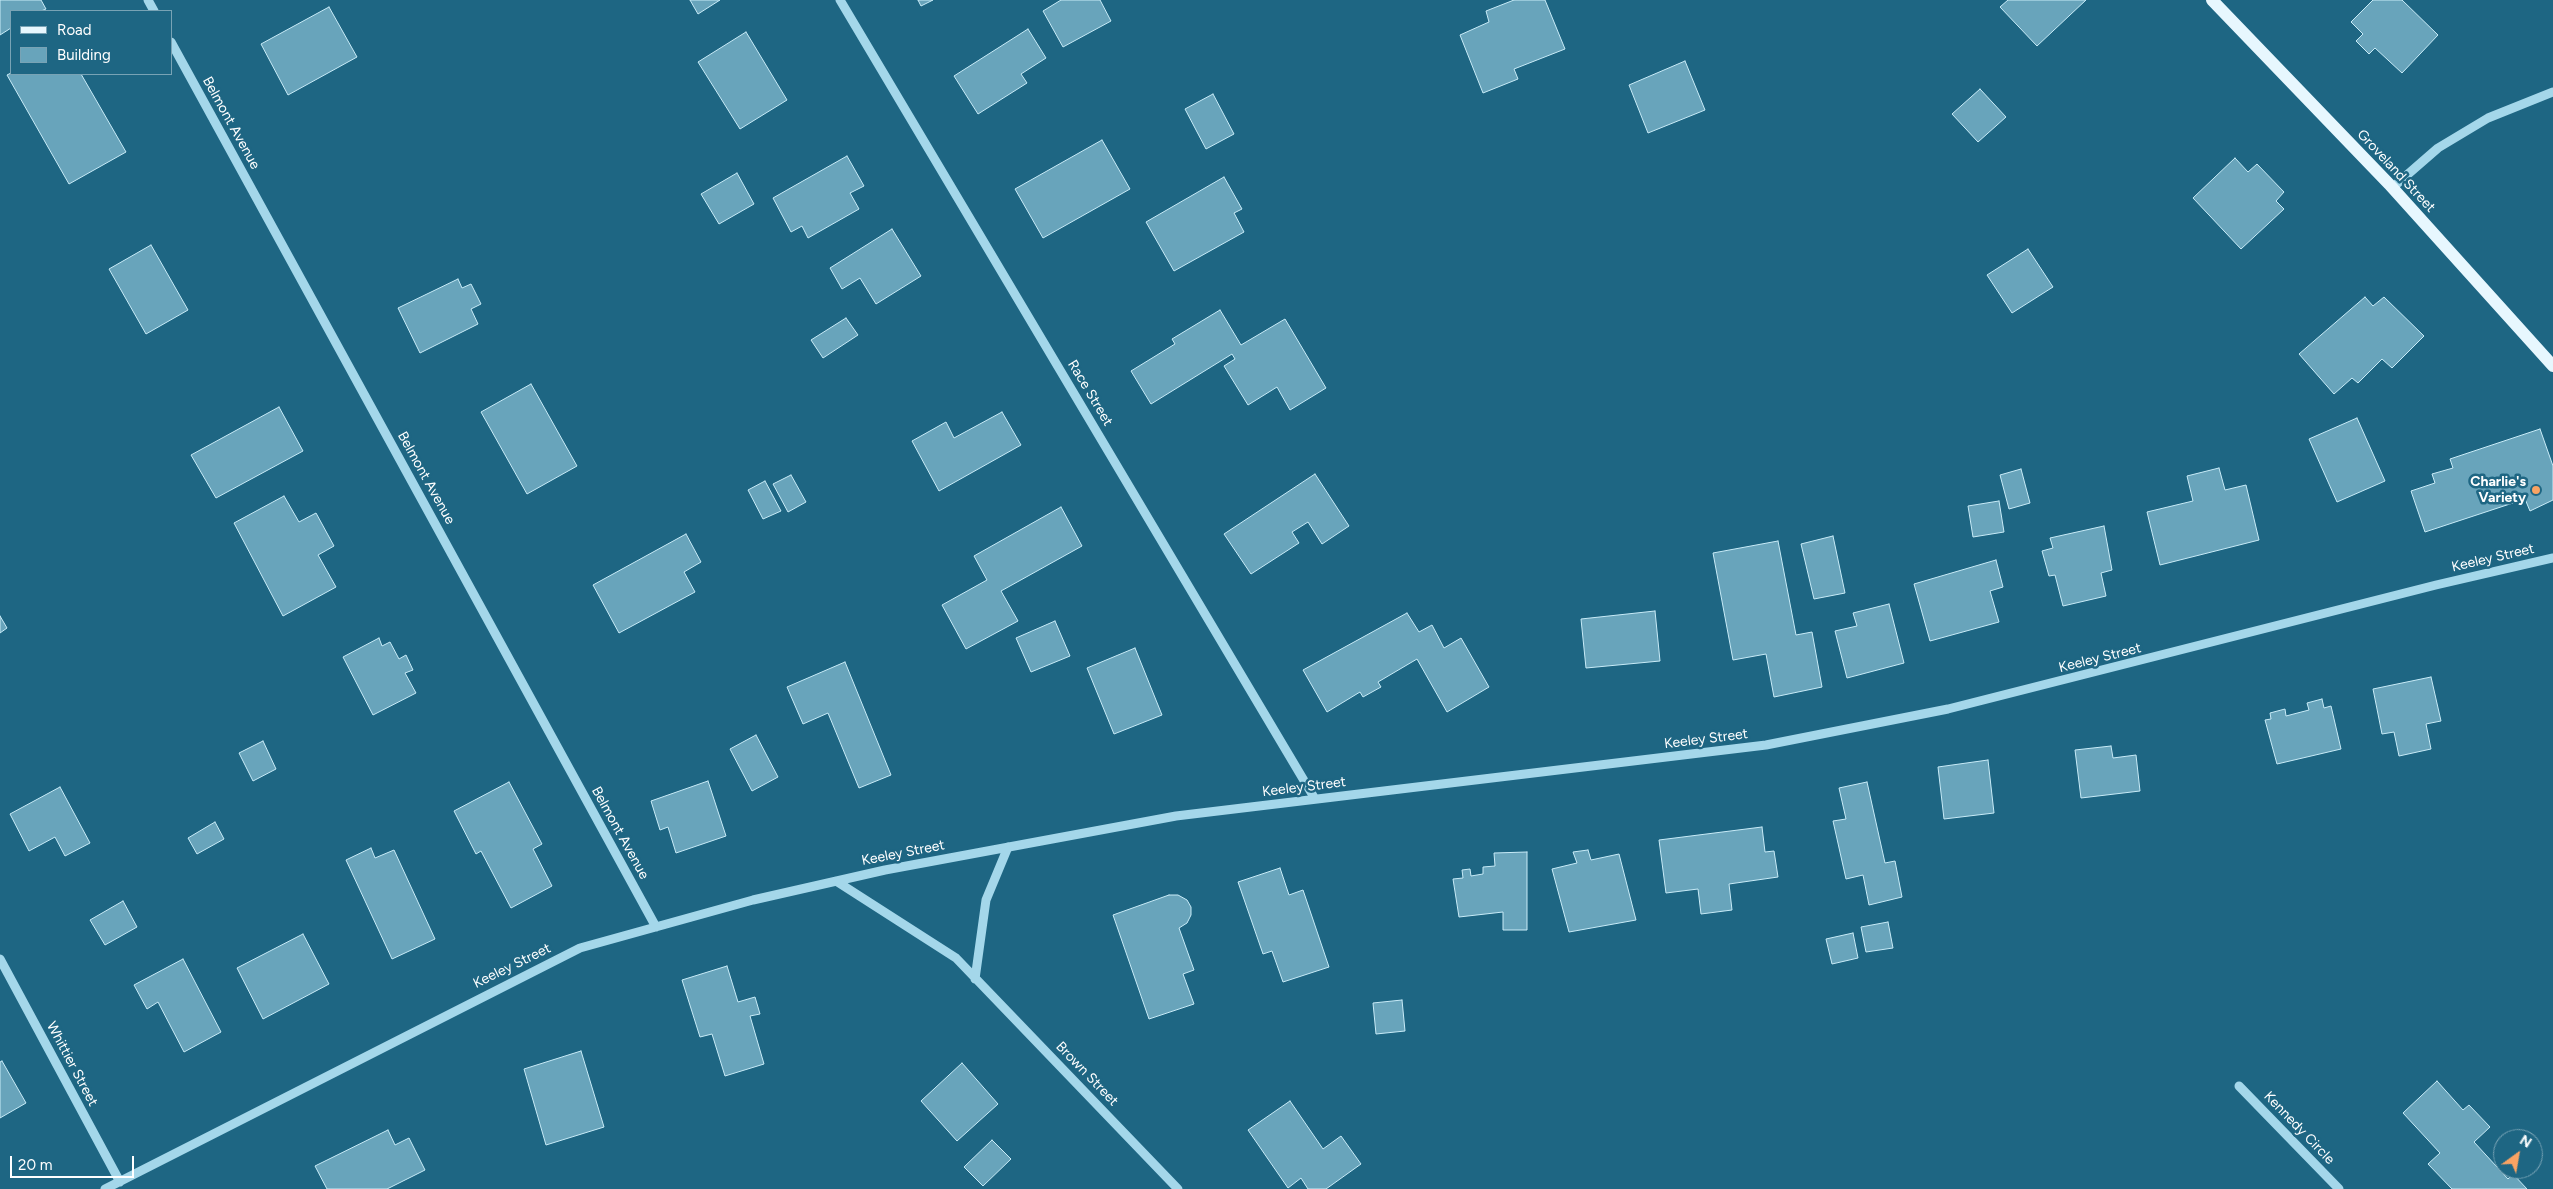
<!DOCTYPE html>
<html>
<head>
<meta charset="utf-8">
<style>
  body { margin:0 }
  #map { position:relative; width:2553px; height:1189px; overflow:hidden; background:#1e6683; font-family:Figtree,sans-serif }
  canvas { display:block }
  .legend { position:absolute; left:10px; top:10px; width:162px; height:65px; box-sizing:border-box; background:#1e6683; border:1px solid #78a3b5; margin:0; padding:6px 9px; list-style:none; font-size:15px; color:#fff }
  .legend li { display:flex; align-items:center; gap:10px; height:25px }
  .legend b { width:25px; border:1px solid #78a3b5 }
  .north { position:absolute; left:2493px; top:1129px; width:50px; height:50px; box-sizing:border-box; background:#1e6683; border:1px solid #78a3b5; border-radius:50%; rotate:32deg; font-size:14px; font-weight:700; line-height:20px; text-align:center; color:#fff }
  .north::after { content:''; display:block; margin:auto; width:18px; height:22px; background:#f9a363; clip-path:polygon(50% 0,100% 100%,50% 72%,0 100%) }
  .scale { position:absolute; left:10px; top:1156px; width:124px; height:22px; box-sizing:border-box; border:2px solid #fff; border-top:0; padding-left:6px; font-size:15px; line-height:18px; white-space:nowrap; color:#fff; -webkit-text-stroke:4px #1e6683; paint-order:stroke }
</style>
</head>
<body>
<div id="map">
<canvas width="2553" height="1189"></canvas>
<ul class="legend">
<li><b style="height:6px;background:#e7f7fe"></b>Road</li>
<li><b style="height:14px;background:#68a4bb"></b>Building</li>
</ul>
<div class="north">N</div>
<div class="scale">20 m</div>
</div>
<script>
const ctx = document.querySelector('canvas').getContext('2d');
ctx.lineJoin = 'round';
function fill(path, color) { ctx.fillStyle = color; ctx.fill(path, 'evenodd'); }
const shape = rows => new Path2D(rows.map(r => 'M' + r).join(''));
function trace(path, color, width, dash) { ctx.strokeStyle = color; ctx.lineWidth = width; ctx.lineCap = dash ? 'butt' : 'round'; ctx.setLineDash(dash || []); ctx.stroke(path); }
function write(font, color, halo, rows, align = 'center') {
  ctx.font = font + ' Figtree,sans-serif'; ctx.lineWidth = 5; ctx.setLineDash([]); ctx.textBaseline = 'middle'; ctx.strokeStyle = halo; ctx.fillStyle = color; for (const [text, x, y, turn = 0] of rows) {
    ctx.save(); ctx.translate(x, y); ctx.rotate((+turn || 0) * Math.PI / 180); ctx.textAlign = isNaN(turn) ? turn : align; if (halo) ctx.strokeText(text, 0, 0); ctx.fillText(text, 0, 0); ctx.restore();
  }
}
const building = shape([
  [0,0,41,0,46,9,41,11,11,11,11,28,0,35,0,0],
  [690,0,720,0,698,14,690,0],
  [918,0,933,0,921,6,918,0],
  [1061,0,1100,0,1111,21,1063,47,1043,11,1061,0],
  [1514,0,1545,0,1565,49,1514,69,1518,79,1483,93,1460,35,1489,22,1486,11,1514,0],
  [2008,0,2086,0,2037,46,2000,7,2008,0],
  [2373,0,2402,0,2438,35,2402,73,2375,48,2369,54,2356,41,2363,34,2351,22,2373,0],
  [329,7,357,57,288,95,261,44,329,7],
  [1028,29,1046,58,1021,74,1027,83,978,114,954,76,1028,29],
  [746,32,787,100,740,129,698,62,746,32],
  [1685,61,1705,110,1648,133,1629,85,1685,61],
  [11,73,81,74,126,152,69,184,7,75,11,73],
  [1980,89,2006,117,1978,142,1952,114,1980,89],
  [1213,94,1234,134,1206,149,1185,109,1213,94],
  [1102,140,1130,189,1043,238,1015,189,1102,140],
  [847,156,864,186,850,193,859,209,808,238,802,226,791,232,773,198,847,156],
  [2235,158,2248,172,2257,164,2284,192,2276,201,2284,209,2241,249,2193,198,2235,158],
  [737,173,754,204,719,224,701,194,737,173],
  [1224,177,1242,209,1234,213,1244,232,1174,271,1146,222,1224,177],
  [892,229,921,276,876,304,860,278,842,289,830,268,892,229],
  [151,245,188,310,146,334,109,269,151,245],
  [2028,249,2053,287,2012,313,1987,275,2028,249],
  [458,279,462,288,471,284,481,304,471,309,478,324,420,353,398,308,458,279],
  [2365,297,2373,306,2384,297,2424,336,2392,368,2382,359,2358,383,2352,378,2334,394,2299,354,2365,297],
  [1220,310,1241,345,1285,319,1326,388,1290,410,1277,387,1248,405,1224,366,1235,359,1232,354,1151,404,1131,371,1175,344,1172,339,1220,310],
  [846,318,858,335,823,358,811,340,846,318],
  [531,384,577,466,527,494,481,412,531,384],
  [279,407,303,451,216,498,191,455,279,407],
  [1002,412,1021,445,939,491,912,441,946,422,954,438,1002,412],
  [2357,418,2385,481,2337,502,2309,439,2357,418],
  [2540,429,2553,466,2553,500,2530,511,2525,499,2425,532,2411,491,2435,483,2432,474,2453,468,2450,459,2540,429],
  [2219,468,2225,490,2246,485,2259,540,2160,565,2147,512,2193,501,2187,476,2219,468],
  [2021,469,2030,503,2009,509,2000,475,2021,469],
  [1315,474,1349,526,1322,544,1308,522,1292,532,1299,543,1251,574,1224,534,1315,474],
  [791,475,806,502,788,512,773,484,791,475],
  [765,481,781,511,763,519,748,490,765,481],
  [284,496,299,522,316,513,334,546,318,555,336,587,283,616,234,523,284,496],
  [1999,501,2004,532,1973,537,1968,506,1999,501],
  [1061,507,1082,546,1001,591,1018,621,966,649,942,605,987,580,974,556,1061,507],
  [2104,526,2112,570,2101,573,2106,596,2063,606,2055,575,2049,576,2042,551,2053,548,2050,538,2104,526],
  [686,534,701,562,684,572,695,592,619,633,593,585,686,534],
  [1833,536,1845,593,1814,599,1801,544,1833,536],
  [1778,541,1796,635,1812,632,1822,687,1774,697,1766,654,1733,660,1713,553,1778,541],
  [1996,560,2003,587,1990,591,1999,622,1930,641,1914,584,1996,560],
  [1889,604,1904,663,1847,678,1835,631,1857,626,1853,613,1889,604],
  [1655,611,1660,661,1586,668,1581,619,1655,611],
  [1407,613,1419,632,1432,625,1444,648,1461,638,1489,687,1447,712,1417,659,1378,682,1381,687,1363,697,1360,692,1327,712,1303,670,1407,613],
  [0,616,7,628,0,633,0,616],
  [1055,621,1070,656,1031,672,1016,638,1055,621],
  [379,638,382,646,390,642,399,659,406,655,413,670,405,673,416,693,373,715,343,657,379,638],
  [1135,648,1162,715,1114,734,1087,668,1135,648],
  [845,662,891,775,859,788,828,713,803,724,787,687,845,662],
  [2431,677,2441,721,2426,724,2431,749,2399,756,2394,732,2382,734,2373,689,2431,677],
  [2322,699,2324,708,2331,706,2341,749,2277,764,2265,720,2271,719,2270,713,2285,709,2286,716,2309,710,2307,703,2322,699],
  [756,735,778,777,752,791,730,749,756,735],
  [263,741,276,769,253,781,239,753,263,741],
  [2111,746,2113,758,2136,755,2140,791,2081,798,2075,750,2111,746],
  [1988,760,1994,813,1944,819,1938,767,1988,760],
  [708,781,726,836,676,853,668,827,660,830,651,801,708,781],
  [509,782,542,844,533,849,552,886,511,908,481,851,476,854,454,811,509,782],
  [1867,782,1885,863,1895,861,1902,897,1869,905,1863,875,1846,879,1833,821,1846,819,1839,788,1867,782],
  [60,787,90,843,65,856,55,837,29,851,10,814,60,787],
  [215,822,224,839,197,854,188,838,215,822],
  [1762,827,1765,852,1774,851,1778,877,1729,884,1732,910,1701,914,1698,889,1666,893,1659,840,1762,827],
  [371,848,375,858,394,850,435,939,392,959,346,860,371,848],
  [1588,850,1591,860,1619,854,1636,920,1569,932,1552,869,1577,863,1573,852,1588,850],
  [1527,852,1527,930,1503,930,1503,912,1459,917,1453,879,1463,878,1462,870,1470,869,1471,876,1483,874,1483,867,1495,866,1494,853,1527,852],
  [1280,868,1289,895,1303,890,1329,967,1283,982,1272,951,1263,954,1238,882,1280,868],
  [1169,895,1178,895,1187,900,1191,907,1191,915,1187,923,1179,928,1194,970,1183,974,1194,1004,1149,1019,1113,915,1169,895],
  [123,901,137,927,105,945,90,920,123,901],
  [1888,922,1893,948,1866,952,1861,927,1888,922],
  [1853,933,1858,958,1832,964,1826,939,1853,933],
  [303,934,329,984,263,1019,237,968,303,934],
  [183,959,221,1032,184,1052,158,1002,147,1009,134,985,183,959],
  [727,966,738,1002,755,997,760,1014,750,1016,764,1064,725,1076,712,1034,700,1037,682,980,727,966],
  [1402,1000,1405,1031,1376,1034,1373,1003,1402,1000],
  [581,1051,604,1127,546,1145,524,1069,581,1051],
  [2,1061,26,1103,0,1118,0,1062,2,1061],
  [962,1063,998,1104,957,1141,921,1101,962,1063],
  [2437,1081,2463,1110,2469,1105,2490,1127,2474,1142,2508,1179,2513,1174,2527,1189,2452,1189,2428,1164,2440,1153,2403,1113,2437,1081],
  [1290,1101,1323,1149,1341,1136,1361,1164,1326,1189,1308,1189,1301,1178,1288,1188,1248,1130,1290,1101],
  [388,1130,395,1145,409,1138,425,1170,387,1189,327,1189,315,1166,388,1130],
  [992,1140,1011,1159,983,1186,964,1167,992,1140]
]);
const minor = shape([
  [148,0,154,11],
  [840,0,1315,799],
  [171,42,656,927],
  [2392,188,2438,148,2488,118,2553,92],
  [836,881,956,958,1178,1189],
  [0,959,120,1182],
  [975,979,986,900,1008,847],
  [2239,1086,2339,1189],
  [105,1189,580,948,753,900,885,870,1176,816,1766,745,1948,709,2436,585,2553,558]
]);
const major = shape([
  [2212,0,2389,184,2553,366]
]);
const markers = [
  [2536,490,5,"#f9a363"]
];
const streetNames = [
  ["Belmont Avenue",231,123,61],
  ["Groveland Street",2396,171,47],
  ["Race Street",1090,393,59],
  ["Belmont Avenue",426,478,61],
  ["Keeley Street",2493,558,-13],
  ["Keeley Street",2100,658,-14],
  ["Keeley Street",1706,739,-7],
  ["Keeley Street",1304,787,-7],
  ["Belmont Avenue",620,833,61],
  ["Keeley Street",903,853,-11],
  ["Keeley Street",512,966,-26],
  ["Whittier Street",72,1064,62],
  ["Brown Street",1087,1074,46],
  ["Kennedy Circle",2299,1128,46]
];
const poiNames = [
  ["Charlie's",2526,482],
  ["Variety",2526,498]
];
fill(building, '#68a4bb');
trace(building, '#c8ebf7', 1);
trace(minor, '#a4d7ea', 9);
trace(major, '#e7f7fe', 12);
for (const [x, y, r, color] of markers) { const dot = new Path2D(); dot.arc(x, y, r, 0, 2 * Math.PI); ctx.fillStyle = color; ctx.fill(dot); trace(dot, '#1e6683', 2); }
write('14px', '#fff', '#1e6683', streetNames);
write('bold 14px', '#fff', '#1e6683', poiNames, 'right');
</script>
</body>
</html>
